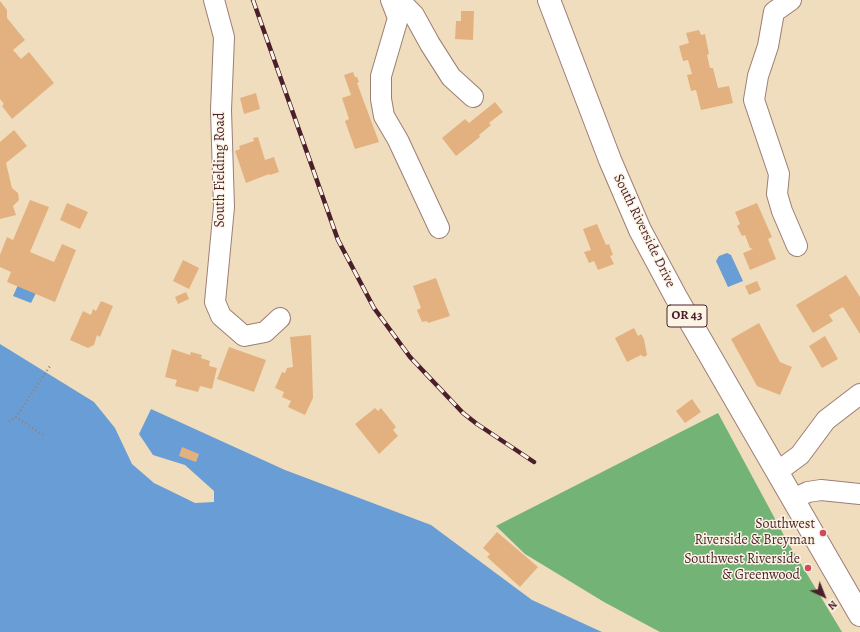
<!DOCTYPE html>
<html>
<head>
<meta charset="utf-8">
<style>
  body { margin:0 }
  #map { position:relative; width:860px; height:632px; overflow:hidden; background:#f0ddbd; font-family:Alegreya,serif }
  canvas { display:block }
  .north { position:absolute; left:804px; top:576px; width:40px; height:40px; -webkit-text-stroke:3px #fcf5e5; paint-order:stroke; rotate:137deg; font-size:11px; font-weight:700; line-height:16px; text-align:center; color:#4a1f2b }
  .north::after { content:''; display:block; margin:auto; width:14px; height:18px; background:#4a1f2b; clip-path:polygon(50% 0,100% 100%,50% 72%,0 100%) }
</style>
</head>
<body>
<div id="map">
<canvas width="860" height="632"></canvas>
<div class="north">N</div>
</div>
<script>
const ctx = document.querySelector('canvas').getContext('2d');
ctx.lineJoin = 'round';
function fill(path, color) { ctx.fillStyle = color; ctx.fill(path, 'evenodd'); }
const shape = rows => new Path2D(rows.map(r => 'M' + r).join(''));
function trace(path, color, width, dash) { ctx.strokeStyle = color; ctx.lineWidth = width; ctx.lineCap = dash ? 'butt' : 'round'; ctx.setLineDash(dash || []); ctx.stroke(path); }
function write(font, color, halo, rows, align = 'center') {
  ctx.font = font + ' Alegreya,serif'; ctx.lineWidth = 3; ctx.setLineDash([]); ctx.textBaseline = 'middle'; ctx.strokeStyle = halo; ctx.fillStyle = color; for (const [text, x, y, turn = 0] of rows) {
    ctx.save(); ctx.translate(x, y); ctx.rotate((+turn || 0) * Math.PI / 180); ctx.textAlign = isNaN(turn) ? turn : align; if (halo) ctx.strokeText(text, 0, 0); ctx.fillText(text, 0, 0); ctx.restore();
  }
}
const forest = shape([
  [718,413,787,541,842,632,660,632,604,602,525,554,496,526]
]);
const water = shape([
  [727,253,731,255,743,281,728,287,716,261,719,256],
  [18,285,36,293,31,303,13,296],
  [0,344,94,402,115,428,132,464,154,483,195,503,214,502,214,491,185,465,153,455,139,434,151,409,285,470,431,525,532,600,602,632,0,632]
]);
const building = shape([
  [0,1,7,10,7,18,25,40,13,50,21,59,29,52,54,83,12,119,2,106,4,104,0,99],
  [461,11,474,11,473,40,455,39,456,21,461,21],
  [699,30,701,35,705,34,709,54,707,55,710,68,713,68,718,88,729,86,733,103,701,110,696,90,691,91,687,75,692,74,688,60,683,61,679,46,689,43,686,33],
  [353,72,355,77,357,77,359,82,357,83,379,142,355,149,345,121,349,119,342,98,351,95,344,75],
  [256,93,260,109,244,114,240,98],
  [495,102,503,112,489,123,491,125,479,135,480,137,456,156,442,138,465,119,469,123],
  [14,130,27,146,6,163,12,188,18,193,19,200,13,206,16,215,0,219,0,142],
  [258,137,265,160,274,157,279,172,270,175,269,174,246,183,235,151,240,149,239,146,254,141,253,138],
  [30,200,49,207,30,252,54,262,62,244,76,250,55,302,7,282,11,272,0,267,0,255,7,237,13,240],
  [67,203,88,212,80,229,60,220],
  [757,203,772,237,768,239,776,259,750,270,743,253,753,249,750,248,745,235,742,236,737,226,740,224,735,212],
  [597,224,606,245,609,244,613,255,610,256,614,264,598,270,594,261,589,263,584,252,591,250,583,229],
  [183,260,199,268,189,289,173,281],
  [846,275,860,297,860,334,843,307,829,315,833,321,813,333,796,305],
  [436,278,450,316,428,323,427,321,422,322,417,310,421,308,413,286],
  [757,281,761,290,749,295,745,286],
  [186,292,189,299,178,304,175,297],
  [101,301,113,306,100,337,97,335,94,345,88,348,70,340,83,311,91,315,93,309,96,311],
  [759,323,780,362,792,367,780,395,757,386,731,339],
  [634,328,638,336,641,334,644,339,647,355,644,357,641,355,627,362,615,338],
  [311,335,313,398,305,415,288,407,291,401,282,397,284,392,275,388,282,372,285,373,287,368,293,367,290,337],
  [825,336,838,359,822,368,809,346],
  [229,347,266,360,254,392,217,379],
  [172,349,190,355,191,352,202,355,201,358,210,361,209,366,217,368,212,389,200,386,198,392,175,386,177,380,165,377],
  [692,399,701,412,685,423,676,411],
  [375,408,378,411,381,408,396,427,393,430,398,436,379,454,355,424],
  [182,447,199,454,196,462,179,456],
  [497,532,538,567,520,587,487,557,490,554,483,548]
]);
const path = shape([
  [9,422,16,417],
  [43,435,16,417,50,366]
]);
const minor = shape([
  [214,0,224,37,221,110,224,207,215,302,221,316,244,336,265,332,280,318],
  [391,0,398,18,381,76,381,99,384,116,398,140,439,228],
  [399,0,414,15,430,44,451,77,473,97],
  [791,0,774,12,768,46,758,76,754,100,779,174,777,194,782,211,797,246],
  [777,472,800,455,826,420,860,394],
  [793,499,808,492,821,490,860,494]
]);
const major = shape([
  [549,0,610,160,640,230,676,297,860,615]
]);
const rail = shape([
  [253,0,338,240,374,308,410,357,463,413,477,424,534,462]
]);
const markers = [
  [823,533,4,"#d1495b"],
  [808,568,4,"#d1495b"]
];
const shields = [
  [687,316,40]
];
const shieldNames = [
  ["OR 43",687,316]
];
const streetNames = [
  ["South Fielding Road",221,170,-90],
  ["South Riverside Drive",644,231,64]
];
const poiNames = [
  ["Southwest",815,525],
  ["Riverside & Breyman",815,541],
  ["Southwest Riverside",800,560],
  ["& Greenwood",800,576]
];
fill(forest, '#73b375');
fill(water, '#699dd5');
fill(building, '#e3b17f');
trace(minor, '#9d7e74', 22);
trace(major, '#9d7e74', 24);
trace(path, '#9d7e74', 2.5, [1, 3]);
trace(minor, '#fff', 20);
trace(major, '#fff', 22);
trace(rail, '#4a1f2b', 4.5);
trace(rail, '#fcf5e5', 3, [9]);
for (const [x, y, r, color] of markers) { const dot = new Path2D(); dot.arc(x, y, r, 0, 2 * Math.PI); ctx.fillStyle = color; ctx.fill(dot); trace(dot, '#fcf5e5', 1.5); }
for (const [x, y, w] of shields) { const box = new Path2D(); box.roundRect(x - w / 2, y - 11, w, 22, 3); ctx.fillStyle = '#fcf5e5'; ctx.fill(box); trace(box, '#4a1f2b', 1); }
write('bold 13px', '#4a1f2b', null, shieldNames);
write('14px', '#4a1f2b', '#fcf5e5', streetNames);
write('14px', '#4a1f2b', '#fcf5e5', poiNames, 'right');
</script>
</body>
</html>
